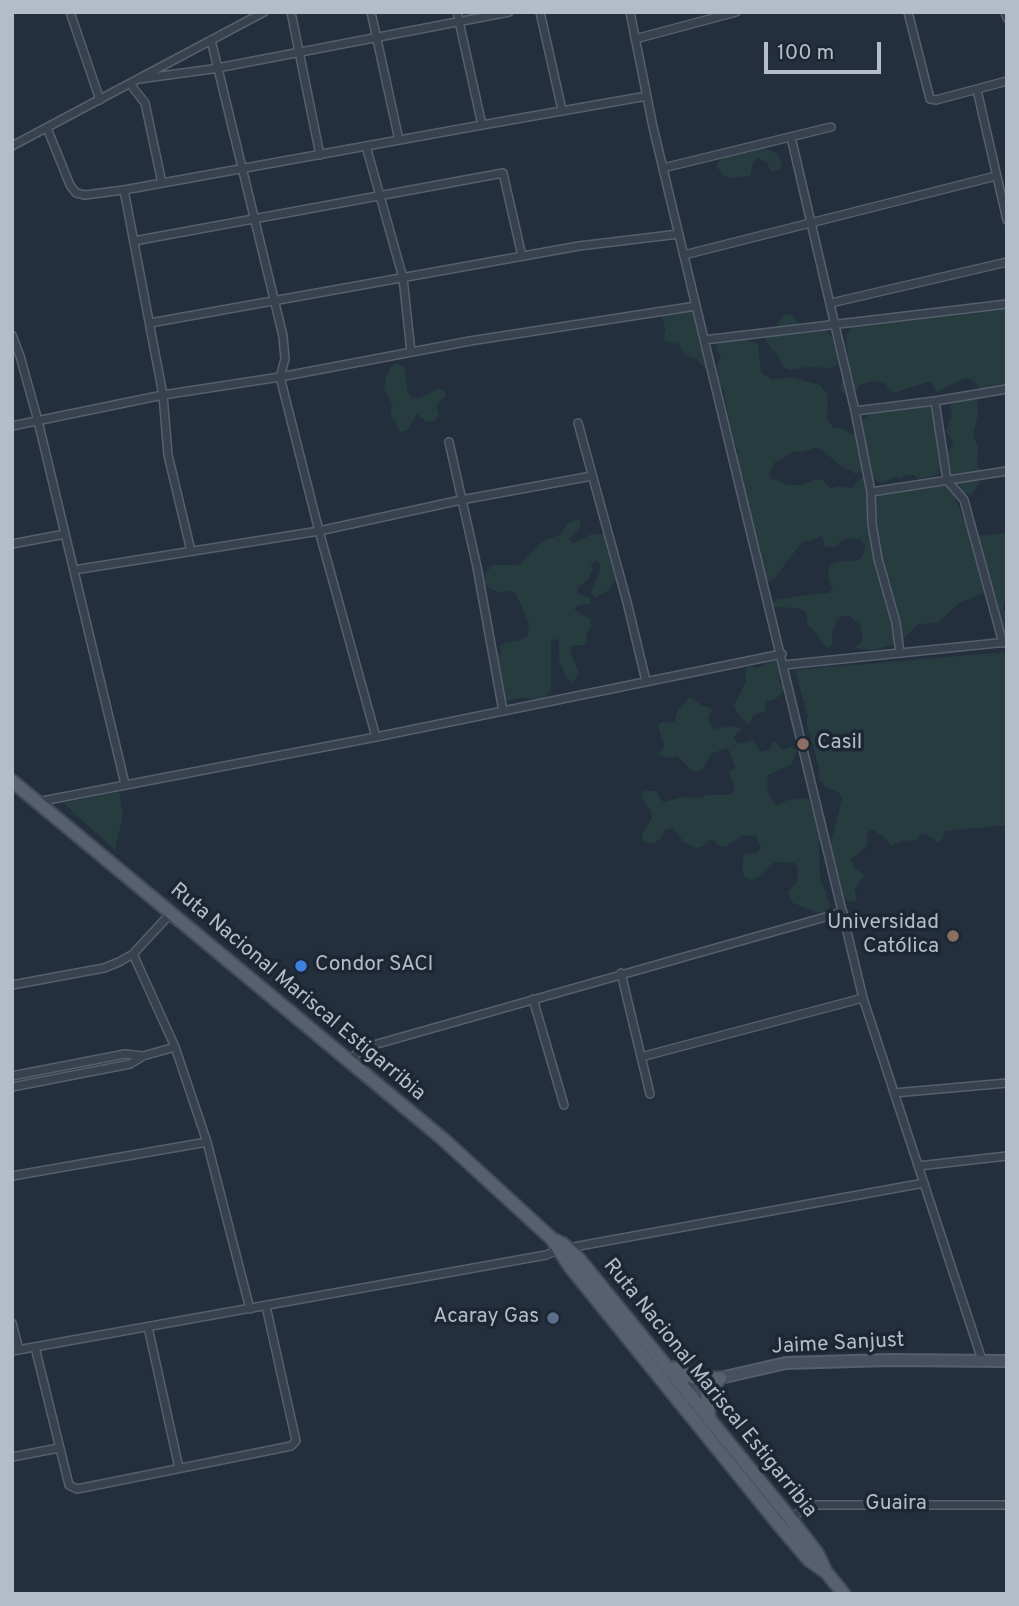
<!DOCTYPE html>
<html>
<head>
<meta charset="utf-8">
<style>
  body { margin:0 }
  #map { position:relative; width:1019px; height:1606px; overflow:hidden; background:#242f3e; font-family:Overpass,sans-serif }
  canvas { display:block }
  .frame { position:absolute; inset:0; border:14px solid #b4bcc9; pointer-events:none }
  .scale { position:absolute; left:764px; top:42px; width:117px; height:32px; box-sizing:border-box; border:4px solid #b4bcc9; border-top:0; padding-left:9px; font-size:21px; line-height:24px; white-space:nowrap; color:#b4bcc9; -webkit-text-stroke:5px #1d2633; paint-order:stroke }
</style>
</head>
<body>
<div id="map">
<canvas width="1019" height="1606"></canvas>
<div class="frame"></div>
<div class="scale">100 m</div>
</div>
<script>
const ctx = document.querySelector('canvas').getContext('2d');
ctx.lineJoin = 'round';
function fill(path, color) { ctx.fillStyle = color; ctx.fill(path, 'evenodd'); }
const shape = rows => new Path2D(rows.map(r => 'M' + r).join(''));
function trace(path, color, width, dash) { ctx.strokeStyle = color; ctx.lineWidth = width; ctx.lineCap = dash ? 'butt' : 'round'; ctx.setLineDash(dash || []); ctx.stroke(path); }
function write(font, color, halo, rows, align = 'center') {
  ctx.font = font + ' Overpass,sans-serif'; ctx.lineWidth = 7; ctx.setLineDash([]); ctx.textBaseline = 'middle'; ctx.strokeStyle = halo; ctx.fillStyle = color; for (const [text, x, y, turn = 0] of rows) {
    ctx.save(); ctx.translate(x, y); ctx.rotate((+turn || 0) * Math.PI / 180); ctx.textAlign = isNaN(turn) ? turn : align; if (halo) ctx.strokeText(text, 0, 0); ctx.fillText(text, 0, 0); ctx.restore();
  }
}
const green = shape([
  [729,147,743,149,748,153,760,147,766,149,778,154,782,167,777,171,771,171,767,163,758,158,753,163,750,176,730,178,724,176,716,166],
  [688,303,696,312,702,344,711,353,713,360,711,366,705,369,697,359,685,355,679,344,666,342,663,337,666,331,661,313,665,307,670,304,676,307],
  [1000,305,1007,310,1007,386,981,389,972,380,965,378,937,392,930,381,894,393,889,390,886,384,873,381,860,385,857,390,851,393,844,393,840,389,841,383,850,374,846,341,847,334,854,324,928,318,934,314,940,316,945,313,977,314],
  [786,314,792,316,805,330,811,333,824,330,829,334,834,340,838,359,837,365,831,368,807,367,789,370,783,367,777,353,772,350,765,339,779,331,777,323],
  [720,338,746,339,758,344,761,372,772,380,791,377,820,385,828,395,827,416,829,422,833,427,839,428,857,436,864,465,862,471,856,474,840,465,821,449,814,448,802,452,795,451,774,463,769,475,773,480,780,481,786,485,800,485,816,479,823,480,831,489,836,486,852,488,862,477,868,479,875,487,881,489,908,482,939,484,946,486,953,494,970,533,976,536,1007,533,1007,593,1003,608,1007,616,1006,624,1003,625,998,617,996,597,987,592,959,603,938,623,918,624,899,643,873,650,853,648,863,641,860,625,850,616,841,616,836,621,832,634,832,644,828,649,807,623,806,612,798,608,771,607,770,604,776,600,812,594,829,593,833,588,828,579,829,566,835,562,858,560,863,555,865,546,861,540,851,538,842,540,835,547,825,547,822,536,810,541,802,542,774,579,768,581,759,573,741,492,744,479,737,469,735,456,739,451,732,441,733,434,730,428,724,391,718,380,716,368,721,355,717,350,716,343],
  [398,363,404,367,408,393,413,398,420,398,437,389,444,390,446,396,436,405,439,416,434,421,427,422,417,414,407,430,401,432,397,428,396,422,391,418,390,412,393,406,384,389,386,377,392,366],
  [977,396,978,416,973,434,978,448,977,466,981,470,982,479,971,496,964,493,959,484,949,476,947,451,952,447,953,441,946,431,952,414,950,407,952,401],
  [929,403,933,407,943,440,937,445,941,469,938,475,919,479,913,475,906,475,901,479,894,477,884,483,878,482,873,478,867,459,863,433,859,428,861,422,876,409],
  [578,519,580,521,580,527,569,539,574,543,592,534,606,534,610,545,608,547,614,552,620,576,607,591,596,598,591,593,601,568,597,560,590,566,593,568,588,580,578,588,577,594,590,598,591,604,579,605,574,609,591,620,591,627,587,632,585,645,572,645,570,651,578,671,577,677,572,682,567,678,559,660,559,642,555,638,551,643,551,689,547,695,541,699,521,698,508,701,502,698,493,682,490,670,491,656,498,655,502,652,499,646,504,643,524,639,528,635,529,623,516,594,511,591,498,592,487,587,484,581,485,575,492,565,518,565,545,540,560,535,568,523],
  [1007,652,1007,825,945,831,943,839,938,842,926,834,921,834,916,840,903,841,891,846,883,836,873,830,867,832,868,845,851,859,854,868,862,873,864,876,854,889,857,899,855,901,849,901,841,895,830,846,842,799,839,793,827,788,819,780,819,768,806,721,808,717,795,670],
  [774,660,779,665,781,671,779,682,787,687,778,697,772,701,765,700,766,710,752,717,750,724,747,725,736,711,734,705,746,682,745,669,750,666,757,668],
  [690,697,701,705,713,709,708,717,712,729,734,726,740,728,743,730,737,733,734,738,738,744,754,740,760,752,769,750,773,742,776,742,782,750,791,747,797,750,792,764,768,775,767,788,772,801,776,805,788,800,808,798,814,801,814,808,825,815,826,828,819,844,820,878,830,904,829,910,823,913,816,912,793,903,790,898,788,892,797,882,798,869,795,863,776,862,770,865,756,879,750,880,744,876,742,867,744,854,757,852,761,847,756,836,743,835,727,846,721,847,711,839,702,847,695,848,684,842,672,828,666,829,659,840,654,843,648,844,643,840,642,834,652,818,652,812,641,797,644,791,656,791,663,802,682,797,701,798,707,795,726,795,732,793,735,788,729,773,735,767,729,750,726,748,711,754,702,770,698,772,691,770,677,756,666,758,657,753,663,749,664,745,658,725,663,721,670,723,675,721,678,709],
  [119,792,123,814,115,850,63,803]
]);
const street = shape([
  [70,12,100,100],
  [291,12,320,155],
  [371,12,399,140],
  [540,12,562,110],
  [630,12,653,127,696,306],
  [908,12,930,99,936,100,1007,81],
  [1005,12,1007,18],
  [635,39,736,12],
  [211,40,283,336,285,359,280,377,319,531,376,737],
  [139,79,212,69,509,12],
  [130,84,145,103,162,183],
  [977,90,1007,220],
  [482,125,647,96],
  [47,128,70,185,76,193,85,195,124,190,482,125,457,12],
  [791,137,855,411,871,492,872,524,878,559,896,623,900,653],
  [12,146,264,12],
  [366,146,403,278,411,352],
  [663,168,831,127],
  [124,190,163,395,168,455,191,551],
  [134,241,503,173,522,256],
  [684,255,996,176],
  [831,303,1007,262],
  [150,323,579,246,679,234],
  [12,335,20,356,38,421,125,784],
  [704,340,1007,304],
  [935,401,947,480,964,500,1003,643],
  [855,411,935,401,1007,389],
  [578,423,627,602,646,681],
  [12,426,163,395,280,377,470,341,696,306,863,998,982,1360],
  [449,442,477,567,503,711],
  [871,492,1007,471],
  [12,544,65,534],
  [74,570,319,531,461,500,592,476],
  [784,665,1007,642],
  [37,802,376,737,782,654],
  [133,954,175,1047,207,1142,250,1309],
  [621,973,650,1094],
  [12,985,104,968,119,962,133,954,171,913],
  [533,999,564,1105],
  [641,1057,863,998],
  [349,1061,363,1048,843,912],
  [12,1076,125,1054,143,1056],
  [12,1087,130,1064,143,1056,175,1047],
  [894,1093,1007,1083],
  [918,1166,1007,1156],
  [12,1176,207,1142],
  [568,1248,924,1183],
  [12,1323,19,1350],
  [148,1327,179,1468],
  [35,1347,69,1485,77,1489,291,1446,296,1441,266,1306],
  [12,1351,546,1255,557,1250],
  [12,1457,59,1448],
  [790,1518,811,1505,1007,1505]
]);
const secondary = shape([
  [686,1400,705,1385,720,1378,786,1363,889,1360,1007,1361]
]);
const primary = shape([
  [12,781,443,1139,552,1239,563,1244,579,1259,790,1518,817,1553,826,1572],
  [552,1239,571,1268,780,1526,809,1560,826,1572,844,1594],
  [674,1368,686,1375,699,1379,720,1378],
  [709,1416,707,1395,720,1378]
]);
const markers = [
  [803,744,7,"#8d6e63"],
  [953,936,7,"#8d6e63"],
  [301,966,7,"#3f7fe0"],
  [553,1318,7,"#5c6f8a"]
];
const poiNames = [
  ["Casil",817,744],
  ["Universidad",939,924,"right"],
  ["Católica",939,948,"right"],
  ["Condor SACI",315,966],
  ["Acaray Gas",539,1318,"right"]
];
const streetNames = [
  ["Ruta Nacional Mariscal Estigarribia",297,993,40],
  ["Jaime Sanjust",838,1345,-3],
  ["Ruta Nacional Mariscal Estigarribia",709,1389,51],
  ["Guaira",896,1505]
];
fill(green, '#263c3f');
trace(street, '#565f6c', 10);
trace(secondary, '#565f6c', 14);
trace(primary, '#414a57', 16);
trace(street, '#38414e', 7);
trace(secondary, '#465061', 10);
trace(primary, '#56606e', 12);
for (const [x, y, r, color] of markers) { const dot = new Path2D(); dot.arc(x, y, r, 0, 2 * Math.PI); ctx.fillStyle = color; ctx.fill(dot); trace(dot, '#1d2633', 2.5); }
write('21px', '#b4bcc9', '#1d2633', poiNames, 'left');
write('21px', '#b4bcc9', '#1d2633', streetNames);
</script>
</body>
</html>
